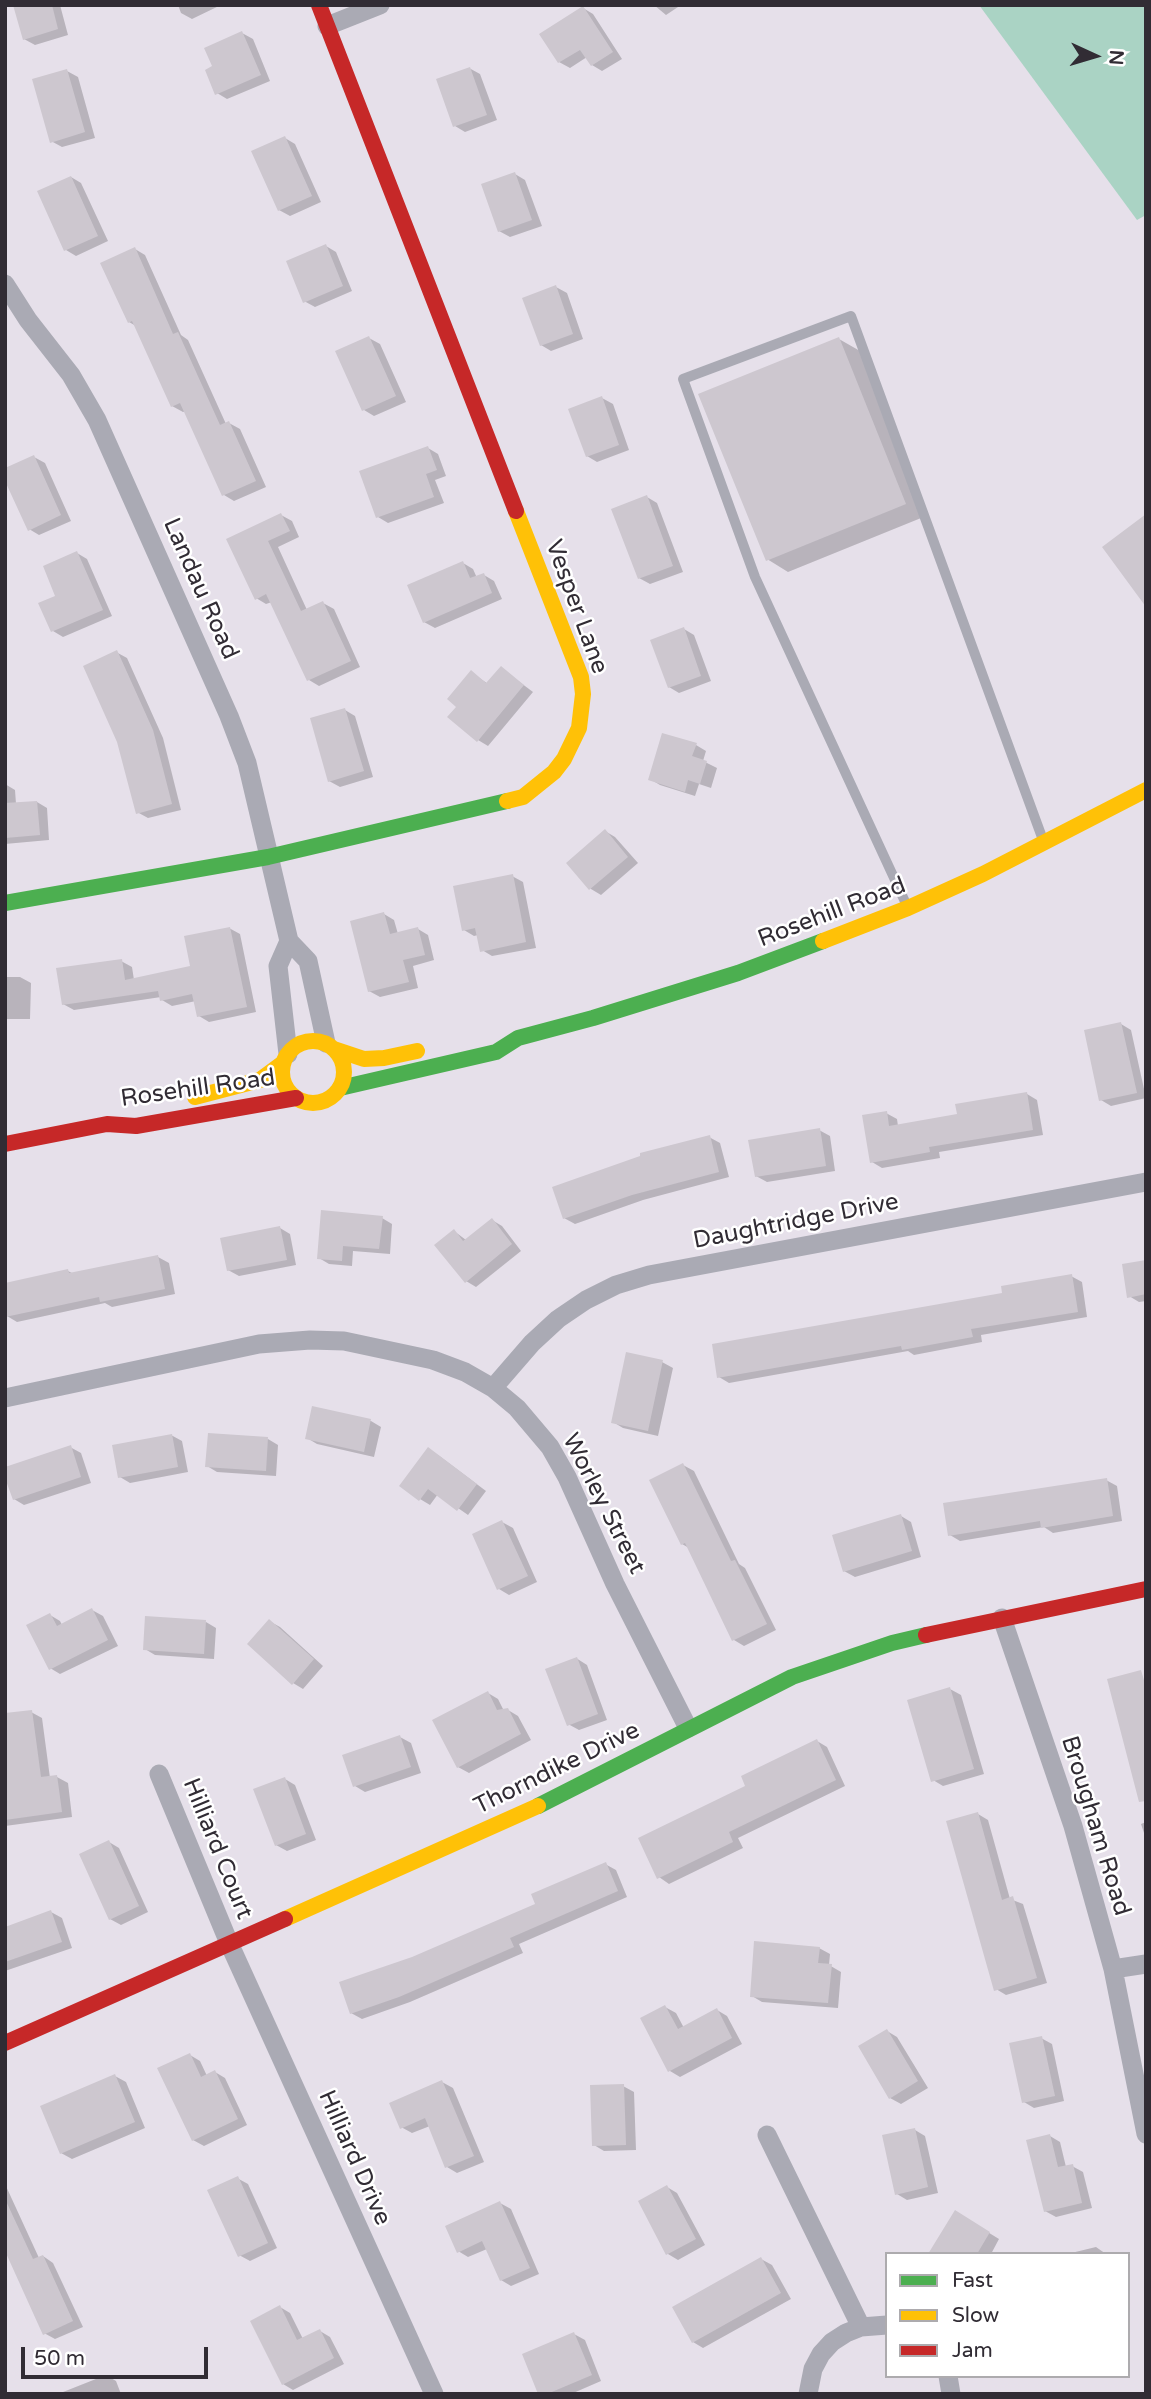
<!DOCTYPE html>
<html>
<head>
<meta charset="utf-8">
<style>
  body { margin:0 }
  #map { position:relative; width:1151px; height:2399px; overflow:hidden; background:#e6e0ea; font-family:"Varela Round",sans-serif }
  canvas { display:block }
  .frame { position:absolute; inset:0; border:7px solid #312c34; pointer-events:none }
  .legend { position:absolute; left:885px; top:2252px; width:245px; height:126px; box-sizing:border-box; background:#fff; border:2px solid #adabae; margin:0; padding:9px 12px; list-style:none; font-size:21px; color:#312c34 }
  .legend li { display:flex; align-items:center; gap:14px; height:35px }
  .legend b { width:35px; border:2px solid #adabae }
  .north { position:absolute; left:1060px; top:21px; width:70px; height:70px; -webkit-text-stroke:5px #fff; paint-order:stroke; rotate:94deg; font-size:19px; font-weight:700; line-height:28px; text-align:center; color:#312c34 }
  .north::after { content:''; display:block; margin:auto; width:24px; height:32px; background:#312c34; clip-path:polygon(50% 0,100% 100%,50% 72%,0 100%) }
  .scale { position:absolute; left:21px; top:2347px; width:187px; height:32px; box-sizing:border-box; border:4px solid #312c34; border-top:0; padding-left:9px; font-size:21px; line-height:24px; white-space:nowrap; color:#312c34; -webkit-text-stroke:5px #fff; paint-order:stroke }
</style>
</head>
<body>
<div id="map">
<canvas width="1151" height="2399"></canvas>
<div class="frame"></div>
<ul class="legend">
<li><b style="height:9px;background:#4caf50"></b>Fast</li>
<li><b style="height:9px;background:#ffc107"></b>Slow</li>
<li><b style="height:9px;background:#c62828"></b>Jam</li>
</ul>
<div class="north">N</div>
<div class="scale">50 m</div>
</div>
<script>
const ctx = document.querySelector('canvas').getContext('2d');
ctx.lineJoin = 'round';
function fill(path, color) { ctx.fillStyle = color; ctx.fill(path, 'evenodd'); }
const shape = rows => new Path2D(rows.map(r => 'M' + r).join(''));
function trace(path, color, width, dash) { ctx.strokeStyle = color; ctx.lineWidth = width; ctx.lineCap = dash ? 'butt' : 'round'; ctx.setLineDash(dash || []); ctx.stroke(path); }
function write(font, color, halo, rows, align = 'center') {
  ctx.font = font + ' "Varela Round",sans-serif'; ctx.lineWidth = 5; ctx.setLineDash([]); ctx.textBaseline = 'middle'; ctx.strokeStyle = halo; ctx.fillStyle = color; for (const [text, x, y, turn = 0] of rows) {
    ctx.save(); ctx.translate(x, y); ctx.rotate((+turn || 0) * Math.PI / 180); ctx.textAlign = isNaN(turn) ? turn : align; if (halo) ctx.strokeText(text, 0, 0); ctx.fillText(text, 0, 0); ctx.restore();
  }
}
const green = shape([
  [979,5,1146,5,1146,215,1137,220]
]);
const shadow = shape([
  [15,5,60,5,68,35,35,45,24,39],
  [178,5,221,5,192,19,181,13],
  [654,5,681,5,666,15],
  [583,8,593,14,622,59,602,71,592,65,587,57,570,68,559,62],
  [242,33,253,39,270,81,227,99,217,93,214,67],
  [469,68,480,74,497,120,465,132,455,126],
  [67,71,78,77,95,138,62,147,51,141],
  [285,138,295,144,321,202,290,216,279,210],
  [515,174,525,180,542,226,510,237,499,231],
  [71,177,81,183,108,241,76,256,66,250],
  [326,246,336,252,352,291,315,307,304,301],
  [135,249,145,255,181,335,188,340,226,424,229,423,240,429,266,487,234,501,224,495,186,411,183,412,172,406,136,326,129,322],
  [556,287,567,293,583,339,551,351,541,345],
  [369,338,380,344,406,402,374,416,364,410],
  [839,339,860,351,926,516,788,572,767,559],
  [602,398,613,404,629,450,597,462,587,456],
  [428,448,438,454,446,476,435,480,444,503,388,523,378,517],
  [34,457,45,463,71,521,39,535,29,529],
  [647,497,657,503,683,572,650,584,639,578],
  [281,515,292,521,299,537,278,547,307,610,323,603,334,609,360,667,319,686,309,680,272,602,266,604,256,598,229,540],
  [77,553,87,559,112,616,63,637,53,631,58,596],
  [463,563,473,569,477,578,484,575,494,581,502,599,435,628,424,622],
  [684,629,694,635,711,681,679,693,669,687],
  [116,652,127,658,163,738,181,810,148,818,137,812],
  [501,668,533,692,488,746,478,740,458,706,471,672,488,684],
  [345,710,355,716,373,777,340,787,329,781],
  [696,745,706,751,703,761,717,768,711,788,699,784,695,796,660,785,650,779],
  [5,784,15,790,16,804,37,802,47,808,49,840,5,844],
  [605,831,615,837,638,863,601,895,591,889,568,863],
  [512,876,523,882,536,948,492,956,482,950,478,935,474,936,464,930],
  [384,914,394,920,398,934,418,929,428,935,434,960,413,966,418,988,380,997,369,991],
  [229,928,240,934,256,1012,209,1022,199,1016,196,1001,172,1006,162,1000,161,997,74,1010,63,1004,121,961,132,967,134,980,192,967],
  [5,977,20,977,31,983,30,1019,5,1019],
  [1121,1024,1131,1030,1146,1098,1111,1106,1101,1100],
  [1027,1094,1037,1100,1043,1135,939,1152,940,1158,882,1168,872,1162,886,1113,897,1119,898,1126,959,1115],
  [819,1130,830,1136,835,1171,767,1182,756,1176],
  [709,1137,720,1143,729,1177,643,1200,575,1224,564,1218],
  [382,1218,392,1224,390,1254,353,1251,352,1266,329,1264,319,1258],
  [492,1220,502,1226,521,1251,476,1287,466,1281,454,1231,466,1240],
  [280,1228,290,1234,296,1265,239,1276,228,1270],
  [158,1257,169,1263,175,1294,112,1307,105,1303,17,1322,7,1316,68,1271,74,1274],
  [1146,1262,1146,1301,1139,1302,1129,1296],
  [1071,1276,1082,1282,1087,1317,981,1335,982,1342,914,1355,908,1351,729,1383,719,1377],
  [662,1362,673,1368,658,1436,623,1428,613,1422],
  [313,1408,371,1421,381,1427,374,1457,317,1444,307,1438],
  [171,1435,182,1441,188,1472,130,1483,120,1477],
  [268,1439,278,1445,276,1476,217,1472,207,1466],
  [70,1447,81,1453,91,1483,24,1505,14,1499],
  [438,1455,486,1491,468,1515,438,1494,430,1505,420,1499],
  [683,1465,694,1471,739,1564,745,1568,776,1630,744,1646,734,1640,689,1548,682,1544],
  [1106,1480,1117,1486,1122,1521,1053,1533,1044,1527,960,1541,950,1535],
  [901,1516,911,1522,921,1557,855,1577,844,1571],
  [502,1522,513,1528,537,1582,509,1595,499,1589],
  [92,1610,103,1616,118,1646,60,1674,50,1668,50,1615,60,1621,62,1625],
  [269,1621,280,1627,323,1666,303,1689,293,1683],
  [206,1622,216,1628,214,1659,155,1655,145,1649],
  [576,1658,587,1665,607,1720,579,1730,568,1724],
  [950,1689,961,1695,984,1774,943,1786,933,1780],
  [488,1693,498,1699,504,1711,508,1710,518,1716,531,1740,469,1773,458,1767],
  [31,1712,42,1718,50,1778,57,1777,68,1783,72,1817,5,1826,5,1715],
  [400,1737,411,1743,421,1773,365,1792,355,1786],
  [817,1741,827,1747,845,1786,738,1838,743,1848,669,1884,659,1877,748,1787],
  [285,1779,295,1785,316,1840,287,1851,276,1845],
  [978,1814,988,1820,1010,1899,1023,1904,1047,1983,1006,1995,996,1989],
  [1146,1822,1146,1839,1141,1824],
  [109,1842,119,1848,148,1912,121,1925,110,1919],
  [605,1864,616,1870,627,1897,519,1944,523,1953,410,2002,362,2019,351,2013,413,1958,538,1905],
  [51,1912,62,1918,72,1948,5,1971,5,1929],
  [819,1948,830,1954,829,1965,841,1972,838,2008,762,2002,752,1996],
  [665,2007,676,2013,684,2028,717,2010,727,2016,742,2044,680,2077,670,2071],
  [887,2031,897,2037,928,2088,901,2104,890,2098],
  [1041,2038,1052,2044,1064,2101,1034,2108,1024,2102],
  [190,2055,200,2061,207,2076,215,2072,225,2078,247,2125,204,2146,193,2140],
  [115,2076,126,2082,145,2128,72,2159,61,2153],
  [442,2082,453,2088,484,2162,457,2173,447,2167,430,2126,412,2133,401,2127],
  [623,2086,634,2092,636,2150,604,2151,594,2145],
  [915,2130,925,2136,938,2193,907,2200,897,2194],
  [1050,2136,1060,2142,1066,2167,1072,2166,1083,2172,1092,2208,1056,2217,1045,2211],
  [237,2178,248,2184,277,2248,250,2261,239,2255],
  [5,2184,39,2258,43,2256,53,2263,83,2327,55,2339,44,2333,5,2247],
  [667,2187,677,2193,705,2245,678,2260,668,2254],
  [500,2203,511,2209,539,2274,511,2286,501,2280,487,2249,468,2257,458,2251],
  [955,2212,999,2239,991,2254,930,2254],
  [1096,2247,1106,2254,1067,2254],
  [761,2259,772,2265,791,2299,703,2348,693,2342],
  [280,2307,290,2313,303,2339,320,2331,330,2337,344,2364,293,2390,283,2384],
  [574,2334,585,2340,601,2381,571,2394,539,2394],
  [106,2375,116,2381,121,2394,58,2394]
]);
const building = shape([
  [13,5,52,5,58,29,23,40],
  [583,6,613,52,591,66,580,50,558,63,539,34],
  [242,31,261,75,215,95,205,70,212,66,204,48],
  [470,67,487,115,453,127,436,79],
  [67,69,85,132,50,143,32,79],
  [285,136,312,196,278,211,251,151],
  [515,172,532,220,498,232,481,184],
  [71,176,98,236,64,251,37,191],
  [326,244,343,286,303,303,286,261],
  [135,247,173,334,178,332,220,425,229,421,256,481,222,496,180,403,171,407,132,321,128,323,100,263],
  [556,285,573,334,540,346,522,298],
  [369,336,396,396,362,411,335,351],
  [839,337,906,504,766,561,698,394],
  [602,396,619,445,586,457,568,409],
  [428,446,437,470,426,474,434,497,376,518,359,471],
  [34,455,61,515,28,531,5,481,5,468],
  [647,495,673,566,638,579,611,509],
  [281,513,290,531,268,541,301,611,323,601,351,661,307,681,266,594,255,600,226,539],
  [1146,514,1146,607,1102,547],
  [77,551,103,610,51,632,38,603,55,596,43,566],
  [463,561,470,578,484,573,492,593,423,623,407,585],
  [684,627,701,676,668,688,650,640],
  [117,650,153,730,172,804,136,814,117,742,83,666],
  [501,666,524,685,477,742,447,717,456,707,447,699,471,670,486,683],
  [345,708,364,771,328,782,310,718],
  [662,733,697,743,692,756,707,761,700,784,688,780,685,792,648,780],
  [37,801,40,835,5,838,5,803],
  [605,829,628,857,589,890,566,863],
  [513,874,526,942,480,952,475,928,462,931,453,886],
  [384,912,390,934,418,927,425,955,403,960,409,982,368,992,350,921],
  [230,927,247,1007,197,1017,192,994,160,1001,158,991,62,1005,56,968,122,959,125,980,190,966,184,936],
  [1121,1022,1137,1093,1099,1101,1084,1030],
  [1027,1092,1033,1130,929,1147,930,1152,870,1163,862,1115,887,1111,889,1126,957,1114,955,1104],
  [820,1128,826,1166,755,1177,748,1140],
  [710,1135,719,1172,632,1195,563,1219,552,1187,640,1156,640,1153],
  [321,1210,383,1216,379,1249,343,1246,342,1261,317,1259],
  [492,1218,512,1244,465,1283,434,1245,454,1229,463,1241],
  [280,1226,287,1260,227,1271,220,1238],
  [158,1255,165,1289,100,1302,99,1297,5,1317,5,1283,68,1269,69,1273],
  [1146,1260,1146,1294,1127,1298,1122,1264],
  [1072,1274,1078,1312,971,1329,973,1337,902,1350,901,1346,717,1378,712,1344,1002,1293,1001,1286],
  [626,1352,663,1360,648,1431,611,1423],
  [312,1406,371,1419,364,1452,305,1439],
  [208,1433,268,1437,266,1471,205,1467],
  [172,1434,178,1467,118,1478,112,1445],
  [71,1445,81,1477,13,1500,5,1478,5,1467],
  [428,1447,477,1484,457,1511,428,1489,419,1501,399,1486],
  [683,1463,731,1561,735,1560,767,1624,732,1641,685,1543,681,1545,649,1480],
  [1107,1478,1113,1516,1041,1528,1040,1521,948,1536,943,1503],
  [901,1514,912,1551,843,1572,832,1535],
  [502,1520,528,1576,497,1590,472,1534],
  [92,1608,108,1640,49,1670,26,1625,50,1613,57,1626],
  [145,1616,206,1620,204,1654,143,1650],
  [269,1619,314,1659,292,1685,247,1644],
  [577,1657,598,1714,567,1726,545,1669],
  [1141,1670,1146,1687,1146,1801,1139,1802,1107,1679],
  [950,1687,974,1769,931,1782,907,1700],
  [488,1691,497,1710,508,1708,521,1734,457,1768,432,1720],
  [32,1710,41,1777,57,1775,62,1812,5,1820,5,1713],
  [400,1735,411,1767,353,1787,342,1755],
  [817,1739,836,1780,729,1832,733,1842,657,1879,638,1838,745,1786,741,1776],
  [285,1777,306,1834,275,1846,253,1789],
  [978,1812,1002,1900,1013,1896,1037,1978,994,1991,946,1821],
  [109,1840,139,1906,109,1920,79,1854],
  [606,1862,618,1891,510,1938,514,1947,399,1997,350,2014,339,1982,412,1957,535,1904,531,1894],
  [51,1910,62,1942,5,1962,5,1927],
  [754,1941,820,1947,818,1963,832,1964,828,2003,750,1997],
  [665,2005,678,2029,717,2008,732,2038,668,2072,640,2018],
  [887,2029,918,2081,889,2099,858,2046],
  [1042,2036,1055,2096,1022,2103,1009,2043],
  [190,2053,201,2077,215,2070,238,2119,192,2141,157,2068],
  [115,2074,135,2122,60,2154,40,2106],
  [442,2080,474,2156,445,2168,425,2118,400,2129,389,2103],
  [624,2084,626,2145,592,2146,590,2085],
  [915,2128,928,2187,895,2195,882,2135],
  [1050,2134,1058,2167,1073,2164,1082,2203,1044,2212,1026,2140],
  [238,2176,268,2243,238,2257,207,2190],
  [667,2185,696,2239,666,2255,638,2201],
  [5,2199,33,2259,43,2255,73,2321,43,2335,5,2251],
  [500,2201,530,2268,500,2281,482,2241,457,2253,445,2226],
  [955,2210,990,2232,977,2254,928,2254],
  [761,2257,781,2293,692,2343,672,2307],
  [280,2305,297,2340,320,2329,334,2358,282,2385,250,2321],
  [574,2332,592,2375,547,2394,538,2394,522,2354]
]);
const lane = shape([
  [907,906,755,577,683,379,851,316,1043,840]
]);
const street = shape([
  [327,26,380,5],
  [5,284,28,320,71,375,97,420,229,716,247,763,289,941,308,961,326,1043],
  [288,1054,278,966,289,941],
  [493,1388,532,1343,558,1319,586,1300,616,1285,649,1275,1146,1182],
  [5,1398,259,1344,310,1340,344,1341,433,1360,465,1372,493,1388,517,1408,550,1447,567,1477,615,1584,688,1728],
  [1002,1618,1073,1826,1113,1969,1146,2134],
  [159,1774,229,1943,434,2394],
  [1113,1969,1146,1964],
  [767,2135,861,2327],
  [948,2376,951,2394],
  [808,2394,813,2369,821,2354,832,2342,846,2333,861,2327,887,2325]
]);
const fast = shape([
  [5,903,268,857,507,801],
  [340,1088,496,1052,518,1038,593,1018,738,973,823,941],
  [538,1806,792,1677,892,1643,926,1635]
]);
const slow = shape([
  [507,801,523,797,554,772,564,759,579,728,583,694,581,677,516,511],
  [823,941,908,908,983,874,1146,790],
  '282 1072a31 31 0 1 1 62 0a31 31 0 1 1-62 0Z',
  [334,1049,364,1059,384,1058,417,1051],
  [195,1097,260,1080,283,1063],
  [285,1919,538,1806]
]);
const jam = shape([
  [319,5,516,511],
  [5,1144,107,1124,136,1126,296,1098],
  [926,1635,1146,1589],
  [5,2043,285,1919]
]);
const streetNames = [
  ["Landau Road",200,589,66],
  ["Vesper Lane",576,607,70],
  ["Rosehill Road",832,913,-21],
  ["Rosehill Road",198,1089,-8],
  ["Daughtridge Drive",796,1222,-11],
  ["Worley Street",603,1504,63],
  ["Thorndike Drive",557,1769,-26],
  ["Brougham Road",1095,1826,73],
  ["Hilliard Court",217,1849,68],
  ["Hilliard Drive",354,2158,66]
];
fill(green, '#aad3c4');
fill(shadow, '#0003');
fill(building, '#cdc7cf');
trace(lane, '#aaaab4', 10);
trace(street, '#aaaab4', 19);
trace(fast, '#4caf50', 16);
trace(slow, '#ffc107', 16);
trace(jam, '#c62828', 16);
write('24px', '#312c34', '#fff', streetNames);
</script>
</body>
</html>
